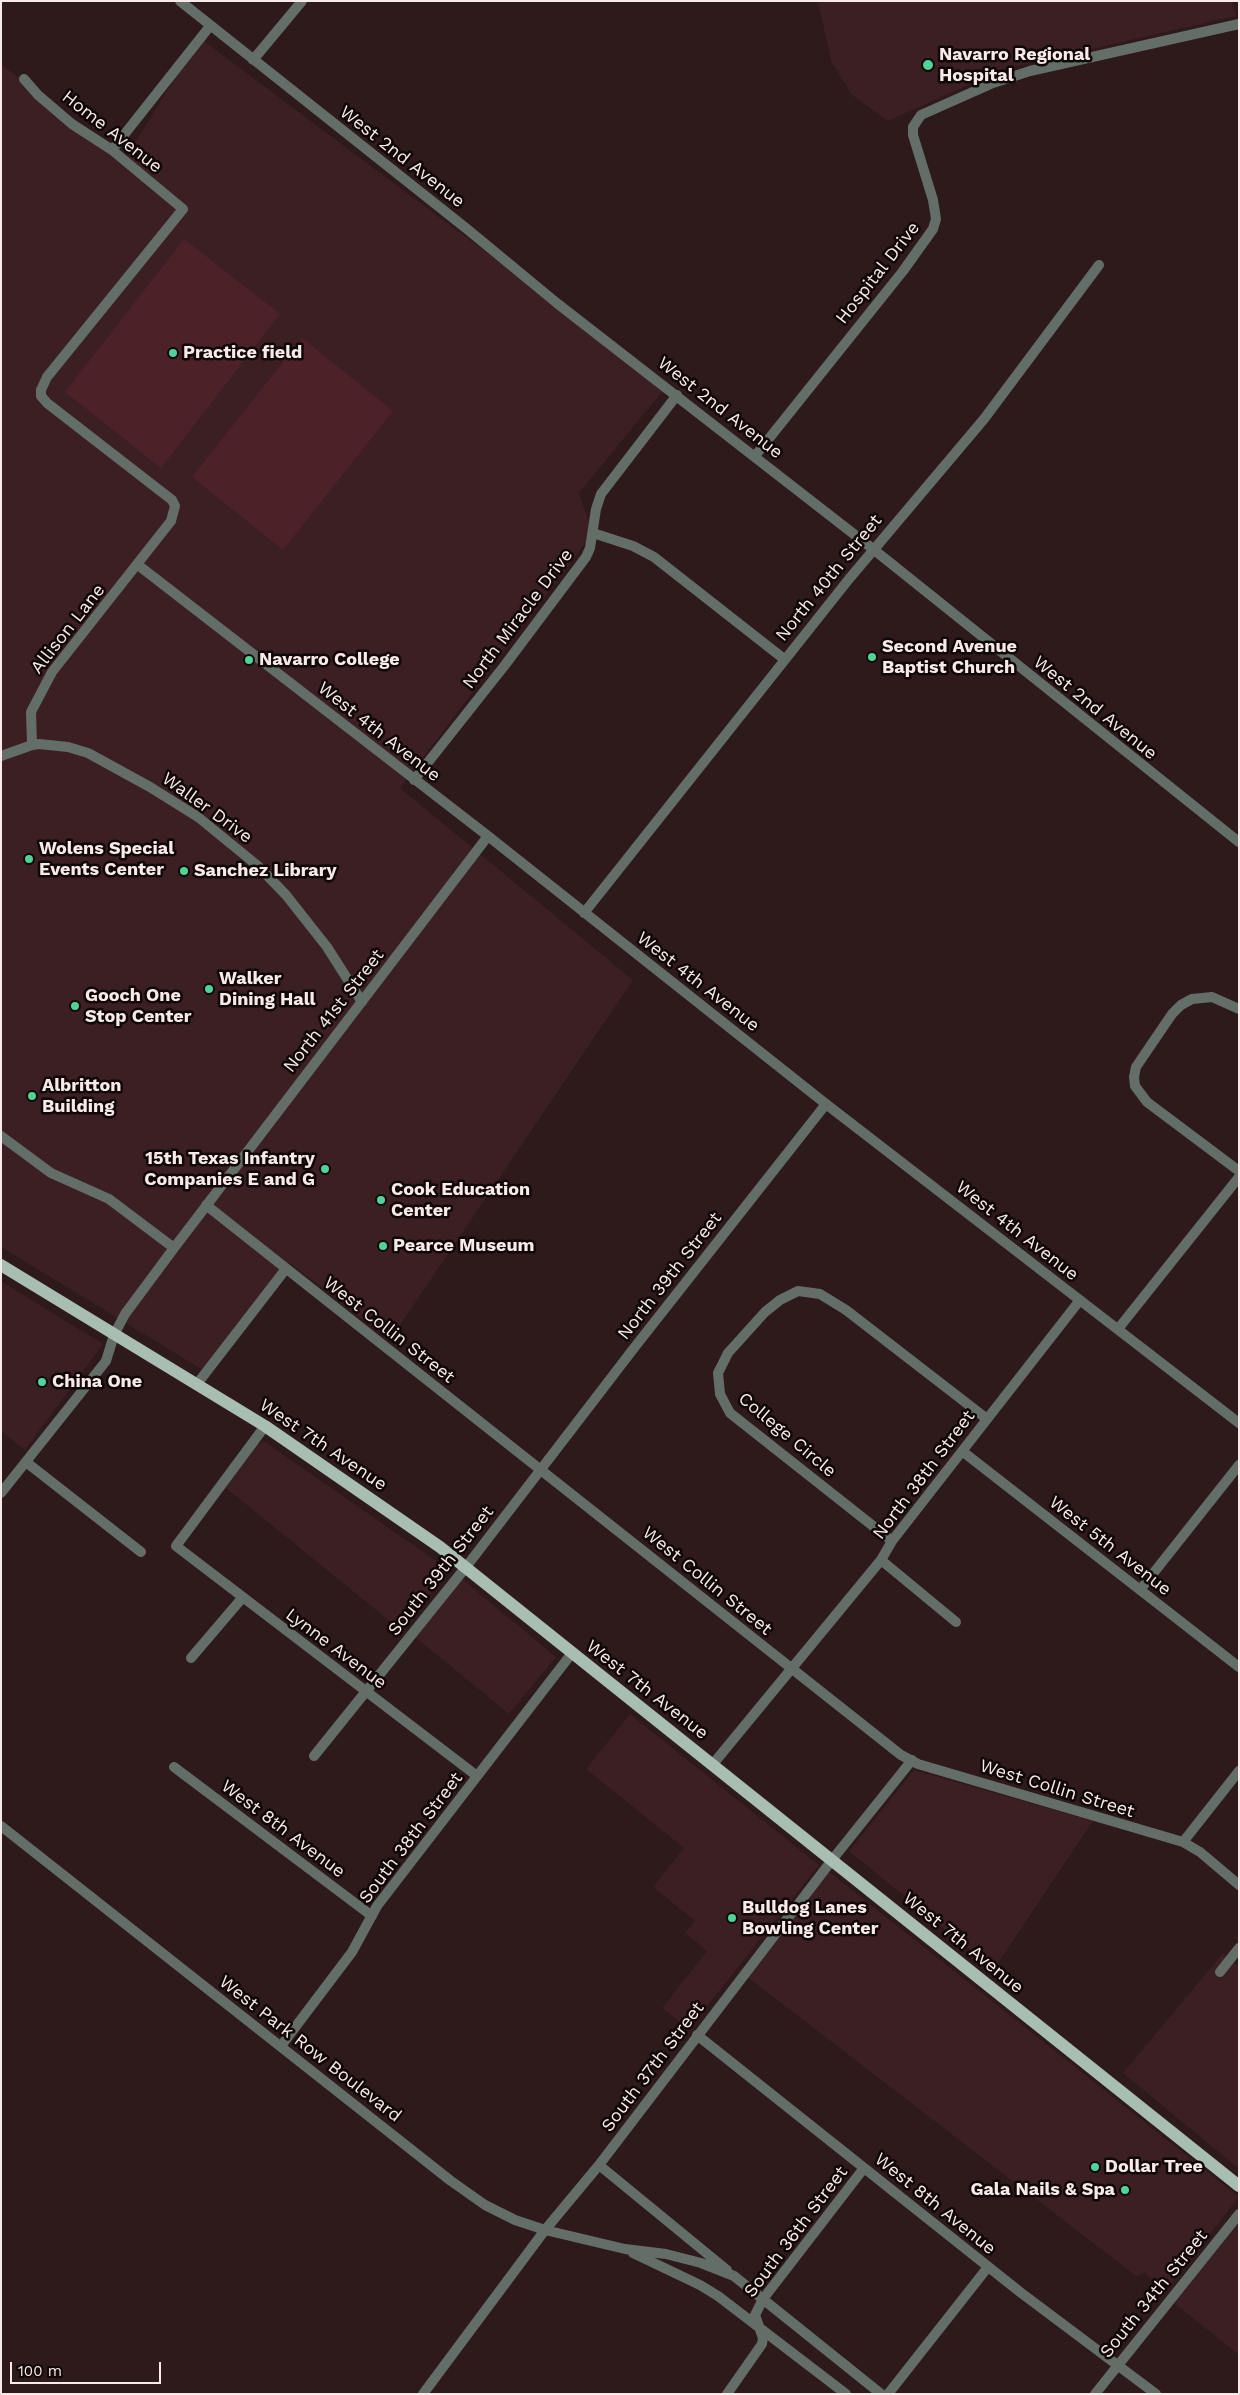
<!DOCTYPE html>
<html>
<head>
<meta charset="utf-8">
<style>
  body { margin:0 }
  #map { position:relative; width:1240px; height:2395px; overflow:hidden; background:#2e191b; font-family:"Work Sans",sans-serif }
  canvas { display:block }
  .frame { position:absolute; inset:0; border:2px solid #f9eaea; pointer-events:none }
  .scale { position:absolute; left:10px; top:2362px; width:151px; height:22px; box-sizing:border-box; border:2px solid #f9eaea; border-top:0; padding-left:6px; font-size:15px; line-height:18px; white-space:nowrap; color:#f9eaea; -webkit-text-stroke:4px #100707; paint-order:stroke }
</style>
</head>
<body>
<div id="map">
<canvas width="1240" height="2395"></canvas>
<div class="frame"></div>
<div class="scale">100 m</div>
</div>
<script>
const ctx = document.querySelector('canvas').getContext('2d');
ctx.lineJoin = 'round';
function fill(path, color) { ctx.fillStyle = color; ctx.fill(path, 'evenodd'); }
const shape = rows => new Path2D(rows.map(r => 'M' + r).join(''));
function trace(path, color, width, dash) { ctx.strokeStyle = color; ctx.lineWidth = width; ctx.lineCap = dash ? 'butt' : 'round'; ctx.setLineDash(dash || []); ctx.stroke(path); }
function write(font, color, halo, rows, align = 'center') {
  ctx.font = font + ' "Work Sans",sans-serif'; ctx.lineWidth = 5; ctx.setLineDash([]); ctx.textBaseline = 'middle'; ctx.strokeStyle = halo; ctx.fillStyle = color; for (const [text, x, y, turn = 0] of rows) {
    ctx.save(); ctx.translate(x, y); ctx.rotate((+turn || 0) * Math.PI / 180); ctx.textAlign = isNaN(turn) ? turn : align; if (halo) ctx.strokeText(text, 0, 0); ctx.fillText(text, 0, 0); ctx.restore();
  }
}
const built = shape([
  [818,1,1232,1,1236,16,1004,69,888,121,852,95,831,61],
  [200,38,666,387,579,493,593,533,400,788,633,980,390,1340,290,1263,206,1372,1,1247,1,64,124,160],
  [1,1281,103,1344,25,1450,1,1431],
  [265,1442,448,1569,402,1631,226,1488,257,1444],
  [462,1579,556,1657,509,1714,415,1637],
  [630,1714,819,1865,689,2029,662,2008,707,1951,685,1933,695,1921,653,1887,684,1848,586,1769],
  [914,1770,1093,1821,994,1969,849,1851],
  [828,1871,1239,2197,1165,2291,1145,2273,1136,2276,746,1976],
  [1223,1953,1239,1966,1239,2169,1123,2073],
  [1239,2221,1239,2355,1174,2303]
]);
const green = shape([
  [184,239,280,314,161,468,65,392],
  [302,338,393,411,283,550,192,477]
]);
const minor = shape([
  [180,1,467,229,558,304,873,549,1239,842],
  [253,60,302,1],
  [112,150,210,26],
  [755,456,903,271,933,229,936,219,933,200,913,135,913,127,921,115,993,83,1030,71,1239,24],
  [593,533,633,546,654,557,784,659],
  [138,565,488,836,826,1104,1239,1423],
  [32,745,39,744,68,747,88,753,150,787,198,817,258,866,286,895,327,947,362,1002],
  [1,756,32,745,31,712,52,672,171,521,175,506,172,500,47,403,41,396,41,390,47,377,183,209,112,150,72,124,38,95,24,79],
  [414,780,505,665,586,557,590,548,596,509,601,494,677,395],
  [584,913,849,579,984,419,1099,265],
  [1239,1009,1212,997,1192,999,1181,1005,1172,1014,1136,1067,1134,1077,1135,1086,1147,1102,1239,1171],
  [1,1136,51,1173,109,1199,174,1248],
  [206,1205,901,1755,918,1764,1183,1842,1200,1852,1239,1885],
  [1118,1329,1239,1177],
  [197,1384,285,1270],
  [265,1426,176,1546,477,1776],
  [962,1451,1239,1667],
  [26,1462,141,1552],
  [1,1493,106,1361,114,1335,125,1314,174,1248,488,836],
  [892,1541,730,1413,720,1394,718,1373,728,1353,765,1312,780,1300,798,1291,820,1294,846,1310,987,1419],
  [881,1560,956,1622],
  [1140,1590,1239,1465],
  [191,1658,243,1597],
  [314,1756,466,1567,634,1348,826,1104],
  [713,1764,881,1560,892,1541,1080,1300],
  [174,1767,372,1916],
  [1,1826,451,2181,485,2205,515,2220,545,2230,625,2249,666,2254,701,2263,734,2276,881,2394],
  [1183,1842,1239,1771],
  [1220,1972,1239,1948],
  [697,2035,1020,2292,1156,2394],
  [281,2046,352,1952,377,1906,572,1653],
  [599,2165,727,2270],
  [633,2253,700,2285,718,2296,846,2394],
  [423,2394,545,2230,599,2165,832,1860,912,1760],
  [727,2394,762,2344,763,2338,755,2315,763,2299,864,2168],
  [888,2394,988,2267],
  [1095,2394,1239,2214]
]);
const major = shape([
  [1,1265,265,1426,440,1547,1239,2186]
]);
const markers = [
  [928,65,6,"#50d398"],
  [173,353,5,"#50d398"],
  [872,657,5,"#50d398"],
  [249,660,5,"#50d398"],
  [29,859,5,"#50d398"],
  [184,871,5,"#50d398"],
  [209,989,5,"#50d398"],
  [75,1006,5,"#50d398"],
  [32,1096,5,"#50d398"],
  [325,1169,5,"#50d398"],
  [381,1200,5,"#50d398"],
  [383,1246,5,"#50d398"],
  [42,1382,5,"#50d398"],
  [732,1918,5,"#50d398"],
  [1095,2167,5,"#50d398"],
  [1125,2190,5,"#50d398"]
];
const poiNames = [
  ["Navarro Regional",939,55],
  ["Hospital",939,76],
  ["Practice field",183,353],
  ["Second Avenue",882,647],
  ["Baptist Church",882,668],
  ["Navarro College",259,660],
  ["Wolens Special",39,849],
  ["Events Center",39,870],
  ["Sanchez Library",194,871],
  ["Walker",219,979],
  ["Dining Hall",219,1000],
  ["Gooch One",85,996],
  ["Stop Center",85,1017],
  ["Albritton",42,1086],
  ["Building",42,1107],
  ["15th Texas Infantry",315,1159,"right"],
  ["Companies E and G",315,1180,"right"],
  ["Cook Education",391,1190],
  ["Center",391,1211],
  ["Pearce Museum",393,1246],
  ["China One",52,1382],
  ["Bulldog Lanes",742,1908],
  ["Bowling Center",742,1929],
  ["Dollar Tree",1105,2167],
  ["Gala Nails & Spa",1115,2190,"right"]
];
const streetNames = [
  ["Home Avenue",112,132,38],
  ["West 2nd Avenue",402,157,38],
  ["Hospital Drive",878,273,-52],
  ["West 2nd Avenue",720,408,38],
  ["North 40th Street",829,578,-51],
  ["North Miracle Drive",518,619,-53],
  ["Allison Lane",68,629,-52],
  ["West 2nd Avenue",1095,708,39],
  ["West 4th Avenue",379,732,38],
  ["Waller Drive",207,808,36],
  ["West 4th Avenue",698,982,38],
  ["North 41st Street",334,1011,-52],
  ["West 4th Avenue",1017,1231,38],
  ["North 39th Street",670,1276,-52],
  ["West Collin Street",389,1330,38],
  ["College Circle",787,1435,40],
  ["West 7th Avenue",323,1445,34],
  ["North 38th Street",924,1475,-53],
  ["West 5th Avenue",1110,1546,38],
  ["South 39th Street",441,1571,-52],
  ["West Collin Street",707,1581,39],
  ["Lynne Avenue",336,1649,37],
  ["West 7th Avenue",647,1690,38],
  ["West Collin Street",1057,1789,17],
  ["West 8th Avenue",283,1829,37],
  ["South 38th Street",411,1838,-53],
  ["West 7th Avenue",963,1943,39],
  ["West Park Row Boulevard",310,2049,38],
  ["South 37th Street",653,2067,-53],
  ["West 8th Avenue",935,2204,39],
  ["South 36th Street",796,2232,-53],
  ["South 34th Street",1154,2294,-51]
];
fill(built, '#3b1f22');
fill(green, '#4c2127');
trace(minor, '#646e68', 10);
trace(major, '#a9beb2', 12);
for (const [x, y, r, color] of markers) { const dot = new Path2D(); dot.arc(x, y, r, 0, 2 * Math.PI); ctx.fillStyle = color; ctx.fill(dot); trace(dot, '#100707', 2); }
write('bold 18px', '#f9eaea', '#100707', poiNames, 'left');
write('18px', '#f9eaea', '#100707', streetNames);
</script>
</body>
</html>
